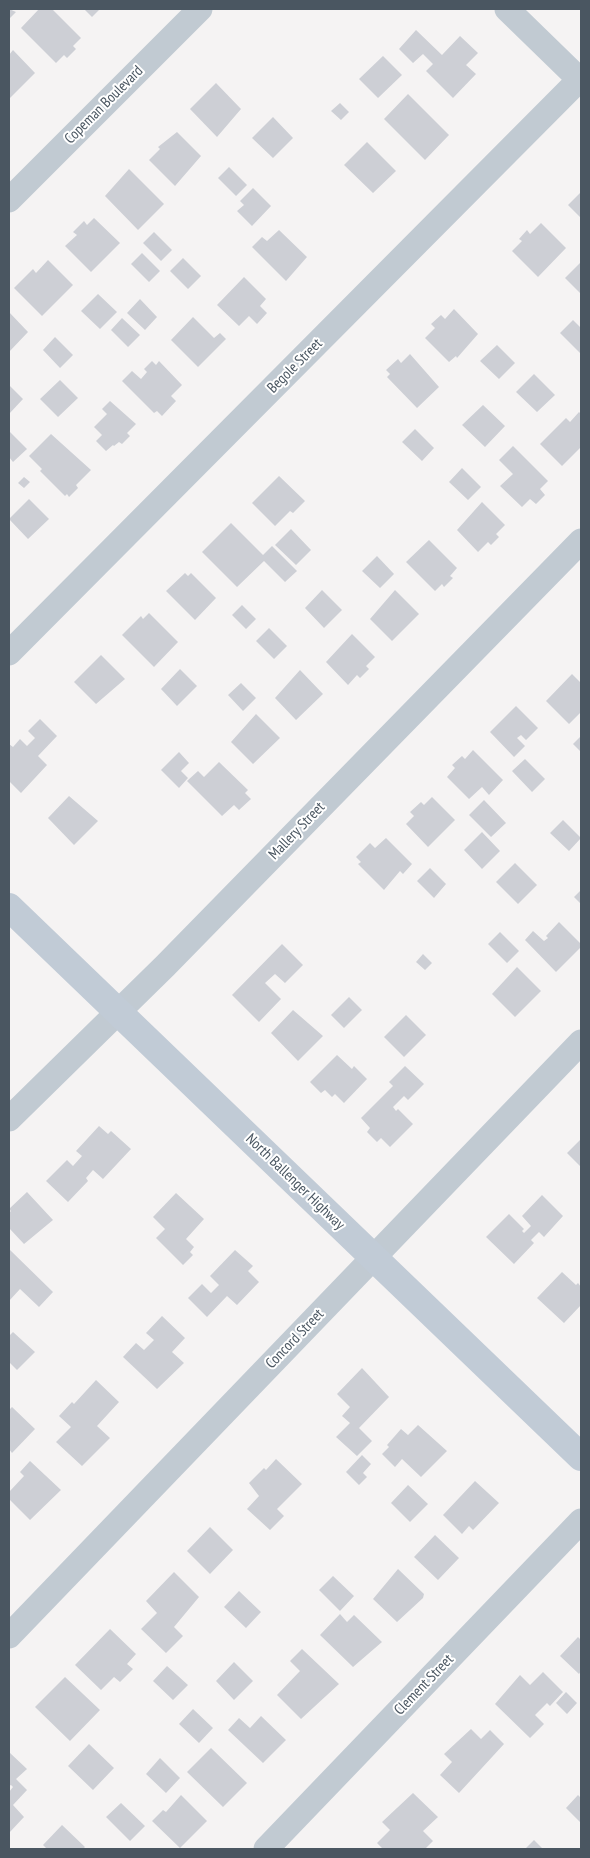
<!DOCTYPE html>
<html>
<head>
<meta charset="utf-8">
<style>
  body { margin:0 }
  #map { position:relative; width:590px; height:1858px; overflow:hidden; background:#f5f3f3; font-family:"PT Sans Narrow",sans-serif }
  canvas { display:block }
  .frame { position:absolute; inset:0; border:10px solid #4a5661; pointer-events:none }
</style>
</head>
<body>
<div id="map">
<canvas width="590" height="1858"></canvas>
<div class="frame"></div>
</div>
<script>
const ctx = document.querySelector('canvas').getContext('2d');
ctx.lineJoin = 'round';
function fill(path, color) { ctx.fillStyle = color; ctx.fill(path, 'evenodd'); }
const shape = rows => new Path2D(rows.map(r => 'M' + r).join(''));
function trace(path, color, width, dash) { ctx.strokeStyle = color; ctx.lineWidth = width; ctx.lineCap = dash ? 'butt' : 'round'; ctx.setLineDash(dash || []); ctx.stroke(path); }
function write(font, color, halo, rows, align = 'center') {
  ctx.font = font + ' "PT Sans Narrow",sans-serif'; ctx.lineWidth = 4; ctx.setLineDash([]); ctx.textBaseline = 'middle'; ctx.strokeStyle = halo; ctx.fillStyle = color; for (const [text, x, y, turn = 0] of rows) {
    ctx.save(); ctx.translate(x, y); ctx.rotate((+turn || 0) * Math.PI / 180); ctx.textAlign = isNaN(turn) ? turn : align; if (halo) ctx.strokeText(text, 0, 0); ctx.fillText(text, 0, 0); ctx.restore();
  }
}
const building = shape([
  [9,9,16,12,9,19],
  [39,9,52,9,81,38,73,46,76,49,67,58,64,55,56,63,21,28],
  [84,9,100,9,92,17],
  [416,30,442,55,460,36,478,53,466,65,476,74,453,98,426,71,433,64,423,54,413,63,399,49],
  [13,50,35,73,9,99,9,55],
  [383,56,402,75,378,98,359,79],
  [216,83,241,109,217,137,190,109],
  [408,94,449,135,425,160,384,119],
  [340,103,349,112,341,120,331,111],
  [273,117,293,138,273,158,252,138],
  [177,132,201,156,175,186,149,160,160,149,158,147],
  [367,142,396,171,373,193,344,165],
  [229,167,247,185,236,196,218,178],
  [129,169,164,204,138,230,105,196],
  [253,188,271,206,252,226,237,211,244,205,240,201],
  [581,192,581,218,568,205],
  [94,218,120,243,91,272,65,246,77,235,73,232,84,221,87,225],
  [541,223,566,248,538,277,512,251,522,241,519,239,527,230,530,234],
  [279,230,307,257,286,281,252,247,262,237,267,241],
  [154,232,172,250,161,261,143,243],
  [142,253,160,271,149,282,131,264],
  [183,258,201,276,188,289,170,271],
  [48,260,73,285,42,316,14,288,33,269,36,273],
  [581,262,581,294,565,278],
  [244,277,266,299,260,306,267,313,257,324,249,316,239,326,217,305],
  [98,294,117,312,100,329,81,311],
  [140,299,157,317,145,330,127,313],
  [454,309,478,334,457,358,456,356,449,362,425,338,435,328,431,324,441,315,445,319],
  [9,312,28,332,9,352],
  [193,317,214,338,220,333,226,339,198,367,171,340],
  [122,318,140,335,128,347,111,330],
  [573,320,581,328,580,353,560,333],
  [55,337,73,355,60,368,43,350],
  [497,345,515,363,499,379,480,361],
  [410,354,439,387,417,408,387,377,390,374,386,370,398,359,401,363],
  [152,361,156,365,159,361,182,385,171,396,176,401,162,416,157,411,154,413,122,381,132,371,141,379,147,372,144,369],
  [534,374,555,395,537,412,516,392],
  [60,380,78,398,58,417,40,399],
  [9,385,23,399,9,414],
  [110,401,136,424,127,433,130,436,122,444,119,442,114,446,113,445,106,451,96,441,102,435,94,427,107,414,102,409],
  [483,405,505,426,485,447,462,425],
  [579,412,581,414,581,447,562,466,540,444,566,418,570,422],
  [415,429,434,448,422,461,402,442],
  [9,431,27,449,13,462,9,457],
  [51,434,91,470,76,485,78,488,69,497,67,494,65,496,40,471,42,469,29,456],
  [513,446,548,481,540,489,545,495,536,504,530,499,522,507,500,486,513,474,499,460],
  [462,468,481,487,468,500,449,482],
  [279,476,305,501,293,513,290,511,275,526,252,503],
  [24,477,30,482,24,488,18,483],
  [29,499,49,519,28,539,9,519],
  [482,502,505,525,496,534,499,537,491,545,488,542,478,552,457,530],
  [231,523,263,555,272,546,297,571,285,582,264,561,237,587,202,552],
  [291,529,311,550,296,565,275,545],
  [429,540,457,568,450,576,453,578,444,587,442,584,435,591,406,562],
  [377,556,394,574,380,588,362,571],
  [185,573,188,576,191,573,216,598,195,620,166,591],
  [322,590,342,610,324,628,305,608],
  [395,590,419,614,392,641,370,619],
  [242,605,256,619,246,629,232,615],
  [149,613,178,642,154,667,122,635,141,616,143,619],
  [269,628,287,646,274,659,256,641],
  [352,634,375,657,366,666,369,669,360,678,357,675,348,685,326,662],
  [101,655,125,679,96,704,74,682],
  [180,669,197,686,177,706,161,689],
  [300,670,323,694,296,720,275,698],
  [572,674,581,683,581,712,569,724,546,701],
  [241,683,256,698,243,711,228,695],
  [516,706,538,728,526,740,521,735,517,738,525,746,514,757,490,732],
  [256,714,280,738,253,764,231,742],
  [40,719,57,736,38,756,47,765,21,793,9,781,9,744,13,747,20,739,27,746,35,738,28,731],
  [581,736,581,752,573,744],
  [473,750,503,780,489,795,482,787,469,799,447,777,455,768,452,765,462,756,465,759],
  [179,752,189,763,181,771,188,778,179,788,161,770],
  [525,759,545,779,532,792,512,771],
  [219,762,248,790,245,793,251,799,239,810,234,805,222,816,187,781,198,771,204,777],
  [69,796,98,821,74,845,48,818],
  [432,797,455,820,428,847,406,824,414,816,410,812,421,802,424,805],
  [484,800,506,823,491,837,469,815],
  [563,820,581,838,569,851,550,833],
  [482,832,500,851,482,869,464,850],
  [386,838,412,864,403,874,400,871,384,890,358,864,361,862,356,857,370,843,375,848],
  [515,863,537,885,518,904,496,882],
  [430,868,446,884,434,898,417,881],
  [581,890,581,904,574,897],
  [559,922,581,944,581,947,556,972,525,940,533,931,544,941,548,938,546,936],
  [500,932,519,951,507,963,488,944],
  [282,944,303,965,285,983,275,974,265,983,281,999,259,1022,232,995],
  [423,954,432,963,425,970,416,962],
  [517,967,541,991,515,1017,492,994],
  [349,997,362,1010,344,1028,331,1015],
  [293,1010,323,1036,298,1061,271,1033],
  [406,1015,426,1035,404,1057,384,1037],
  [337,1055,352,1069,354,1066,367,1079,344,1103,335,1094,332,1097,325,1090,321,1093,310,1082],
  [405,1066,424,1084,408,1100,404,1096,393,1107,396,1111,398,1109,413,1124,390,1147,381,1138,377,1142,367,1132,370,1128,361,1118,393,1086,389,1082],
  [99,1126,108,1134,111,1131,131,1149,103,1179,93,1170,86,1178,88,1181,68,1202,46,1181,67,1160,73,1166,82,1156,76,1151],
  [581,1139,581,1167,567,1153],
  [27,1192,53,1220,24,1244,9,1228,9,1213,11,1211,9,1209],
  [176,1193,204,1219,186,1239,194,1247,190,1252,193,1255,183,1265,156,1238,165,1229,153,1217],
  [542,1195,563,1216,544,1237,539,1232,531,1240,534,1243,514,1264,486,1237,509,1214,524,1229,522,1231,524,1233,531,1226,522,1216],
  [9,1249,53,1292,39,1307,20,1289,9,1301],
  [235,1250,253,1266,248,1271,259,1282,237,1305,227,1296,207,1317,188,1298,202,1284,211,1293,219,1285,210,1276],
  [562,1272,576,1285,578,1283,581,1287,581,1305,564,1323,537,1298],
  [162,1316,185,1338,172,1352,184,1363,157,1389,123,1357,136,1343,144,1350,154,1340,146,1333],
  [13,1332,35,1352,17,1370,9,1362,9,1336],
  [362,1368,389,1397,359,1428,372,1441,357,1456,336,1437,350,1423,342,1416,350,1407,337,1394],
  [96,1380,119,1402,97,1426,110,1438,82,1466,56,1442,71,1427,59,1416,72,1402,74,1404],
  [12,1407,35,1429,12,1453,9,1449,9,1410],
  [418,1425,447,1451,421,1477,402,1459,395,1467,382,1454,389,1447,387,1445,401,1429,408,1435],
  [362,1455,371,1464,363,1473,367,1477,359,1485,346,1472],
  [276,1459,302,1484,277,1509,284,1516,270,1530,247,1509,259,1496,249,1483,264,1468,266,1470],
  [30,1461,61,1490,30,1520,9,1499,9,1492,24,1476,20,1472],
  [475,1481,499,1503,473,1530,469,1526,462,1534,443,1515],
  [408,1485,428,1504,410,1522,391,1503],
  [210,1527,233,1550,210,1574,187,1551],
  [435,1535,459,1558,438,1580,414,1557],
  [398,1569,424,1594,423,1598,397,1622,373,1599],
  [174,1572,199,1597,174,1627,183,1636,166,1653,141,1629,157,1613,146,1601],
  [333,1576,354,1596,340,1611,319,1590],
  [239,1591,261,1612,246,1628,224,1607],
  [340,1614,347,1622,354,1615,382,1642,353,1667,320,1635],
  [110,1629,136,1654,127,1664,133,1669,120,1682,114,1677,101,1690,75,1665],
  [578,1637,581,1640,581,1671,579,1674,560,1656],
  [302,1649,339,1684,301,1719,277,1695,300,1671,290,1661],
  [234,1662,253,1681,234,1700,216,1681],
  [167,1666,188,1685,173,1700,153,1681],
  [543,1672,563,1692,550,1706,547,1703,535,1715,544,1724,530,1738,495,1704,520,1675,530,1685],
  [65,1677,100,1710,70,1741,35,1707],
  [566,1692,577,1703,567,1714,556,1703],
  [193,1709,213,1728,199,1743,179,1724],
  [261,1716,286,1740,263,1763,228,1730,239,1718,250,1728],
  [471,1729,481,1739,490,1730,504,1744,459,1793,440,1775,452,1762,444,1754],
  [89,1744,114,1768,93,1790,68,1766],
  [211,1748,247,1783,223,1807,187,1772],
  [9,1752,27,1769,16,1779,27,1790,13,1805,24,1817,9,1833,9,1792,13,1787,11,1785,9,1786],
  [160,1758,180,1778,166,1793,146,1774],
  [413,1793,438,1817,423,1831,433,1841,425,1849,383,1849,377,1843,390,1830,382,1822],
  [181,1795,207,1821,180,1848,152,1821,163,1810,166,1812],
  [578,1795,581,1798,581,1823,566,1808],
  [121,1803,145,1826,130,1841,106,1817],
  [62,1825,85,1847,83,1849,47,1849,43,1845],
  [534,1840,543,1849,525,1849]
]);
const street = shape([
  [507,9,581,81],
  [9,200,200,9],
  [9,653,581,78],
  [9,1119,165,966,581,541],
  [9,1636,581,1042],
  [266,1849,581,1521]
]);
const secondary = shape([
  [9,907,581,1457]
]);
const streetNames = [
  ["Copeman Boulevard",104,105,-45],
  ["Begole Street",295,366,-45],
  ["Mallery Street",297,831,-46],
  ["North Ballenger Highway",295,1182,44],
  ["Concord Street",295,1339,-46],
  ["Clement Street",424,1685,-46]
];
fill(building, '#cdcfd5');
trace(street, '#c1cad2', 25);
trace(secondary, '#c1cbd6', 28);
write('15px', '#4a5661', '#fff', streetNames);
</script>
</body>
</html>
